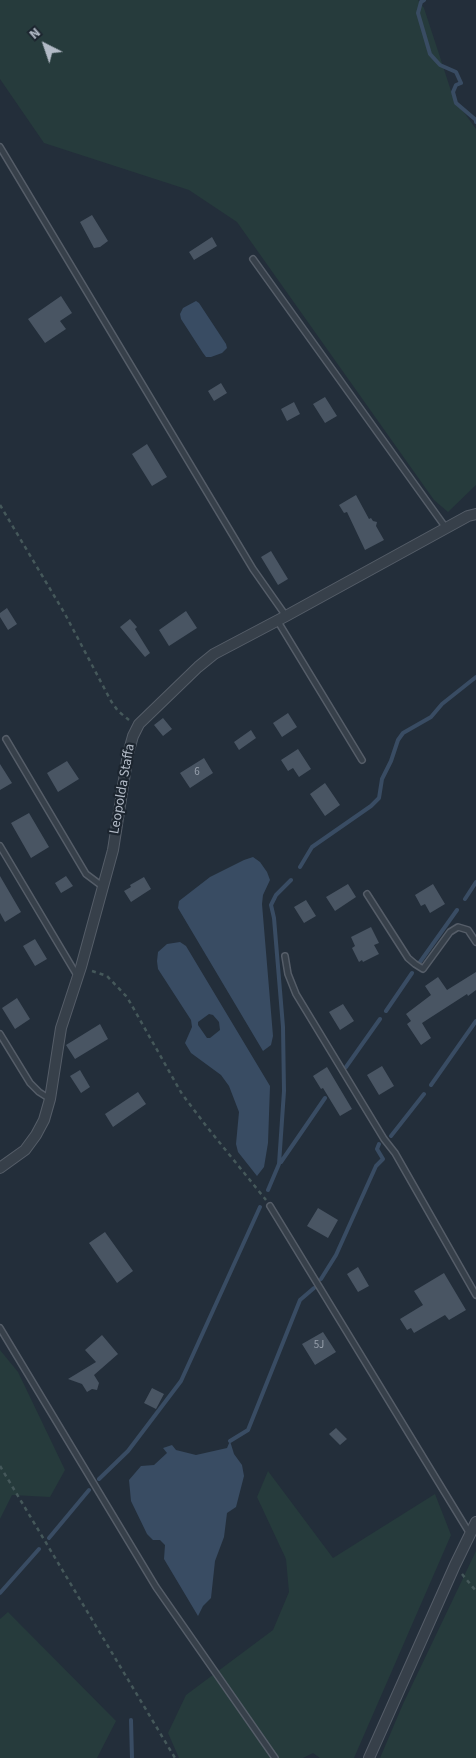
<!DOCTYPE html>
<html>
<head>
<meta charset="utf-8">
<style>
  body { margin:0 }
  #map { position:relative; width:476px; height:1758px; overflow:hidden; background:#232e3a; font-family:"Source Sans 3",sans-serif }
  canvas { display:block }
  .north { position:absolute; left:20px; top:20px; width:50px; height:50px; -webkit-text-stroke:4px #1c252f; paint-order:stroke; rotate:319deg; font-size:14px; font-weight:700; line-height:20px; text-align:center; color:#b2bac6 }
  .north::after { content:''; display:block; margin:auto; width:18px; height:22px; background:#b2bac6; clip-path:polygon(50% 0,100% 100%,50% 72%,0 100%) }
</style>
</head>
<body>
<div id="map">
<canvas width="476" height="1758"></canvas>
<div class="north">N</div>
</div>
<script>
const ctx = document.querySelector('canvas').getContext('2d');
ctx.lineJoin = 'round';
function fill(path, color) { ctx.fillStyle = color; ctx.fill(path, 'evenodd'); }
const shape = rows => new Path2D(rows.map(r => 'M' + r).join(''));
function trace(path, color, width, dash) { ctx.strokeStyle = color; ctx.lineWidth = width; ctx.lineCap = dash ? 'butt' : 'round'; ctx.setLineDash(dash || []); ctx.stroke(path); }
function write(font, color, halo, rows, align = 'center') {
  ctx.font = font + ' "Source Sans 3",sans-serif'; ctx.lineWidth = 4.5; ctx.setLineDash([]); ctx.textBaseline = 'middle'; ctx.strokeStyle = halo; ctx.fillStyle = color; for (const [text, x, y, turn = 0] of rows) {
    ctx.save(); ctx.translate(x, y); ctx.rotate((+turn || 0) * Math.PI / 180); ctx.textAlign = isNaN(turn) ? turn : align; if (halo) ctx.strokeText(text, 0, 0); ctx.fillText(text, 0, 0); ctx.restore();
  }
}
const green = shape([
  [0,0,418,0,424,8,453,97,476,129,476,485,448,512,434,500,237,222,189,190,44,143,0,79],
  [0,1350,18,1372,65,1470,50,1497,12,1495,0,1519],
  [268,1471,333,1558,435,1494,451,1535,354,1758,320,1758,313,1753,303,1758,179,1758,168,1733,186,1695,273,1630,289,1592,286,1559,257,1497],
  [476,1551,476,1758,380,1758,403,1704],
  [8,1612,116,1721,97,1758,0,1758,0,1619]
]);
const water = shape([
  [196,301,199,303,226,344,227,348,222,353,211,357,206,357,203,353,181,319,180,314,183,308],
  [253,857,260,862,267,872,270,880,263,895,262,904,273,1036,271,1045,263,1051,178,908,179,901,210,877,244,860],
  [180,942,186,946,270,1086,268,1143,264,1167,257,1176,238,1152,236,1144,239,1112,229,1086,221,1075,191,1053,185,1043,192,1027,191,1020,158,969,157,961,158,952,167,944],
  [209,1014,213,1015,219,1022,220,1030,210,1038,207,1038,198,1025,198,1022],
  [230,1441,234,1454,242,1465,244,1476,236,1507,227,1513,224,1537,215,1561,211,1598,203,1606,198,1616,164,1559,165,1545,160,1540,153,1540,147,1534,131,1501,129,1480,141,1466,154,1465,167,1453,163,1448,172,1445,176,1450,196,1455,227,1448]
]);
const stream = shape([
  [424,0,421,2,418,13,430,54,440,65,456,72,461,83,456,85,453,92,456,103,476,120,476,122],
  [300,867,312,847,371,806,379,798,382,779,391,761,398,740,403,733,431,717,442,704,476,677],
  [465,899,476,882],
  [420,962,457,910],
  [386,1011,412,973],
  [346,1067,380,1019],
  [431,1085,476,1021],
  [391,1136,424,1094],
  [281,1162,325,1098],
  [268,1190,279,1164,284,1091,283,1027,274,918,271,905,276,895,291,880],
  [321,1279,336,1255,376,1166,383,1159,377,1149,379,1144],
  [230,1441,248,1430,300,1300,314,1288],
  [99,1479,128,1451,181,1381,260,1207],
  [49,1538,89,1490],
  [0,1593,39,1549],
  [131,1720,132,1758]
]);
const building = shape([
  [92,215,108,241,100,247,94,248,80,222],
  [212,237,217,246,194,260,189,252],
  [61,296,72,313,60,321,66,329,45,343,28,319],
  [221,383,227,393,214,401,208,391],
  [325,397,337,416,325,423,313,404],
  [294,402,300,414,287,421,281,409],
  [147,444,167,477,152,486,132,454],
  [356,495,369,519,371,518,373,521,377,522,376,526,384,540,365,550,347,512,344,513,339,505],
  [271,551,288,579,278,585,261,557],
  [7,608,17,624,8,630,0,617,0,613],
  [186,611,197,628,169,646,159,630],
  [130,619,137,627,135,629,150,653,145,657,120,627],
  [288,713,297,727,282,737,273,723],
  [163,718,172,729,163,736,154,725],
  [251,730,256,738,239,750,234,742],
  [298,749,311,769,299,777,293,768,288,771,281,760],
  [204,758,213,773,190,788,180,773],
  [67,761,79,779,58,792,47,773],
  [0,764,12,783,0,790],
  [325,783,340,805,325,816,310,794],
  [29,813,49,847,31,858,11,823],
  [0,876,21,912,5,922,0,913],
  [66,876,73,886,61,893,55,883],
  [144,877,151,889,131,902,124,891,131,887,130,885],
  [348,884,356,897,335,911,326,897],
  [433,884,445,904,430,913,425,904,421,906,415,895],
  [306,900,316,916,304,923,294,907],
  [371,927,379,943,374,945,379,954,363,962,362,960,359,962,352,948,355,946,351,937],
  [35,939,47,959,35,966,23,946],
  [476,972,476,990,468,996,467,994,422,1023,431,1038,421,1045,407,1024,411,1021,406,1014,431,995,425,986,438,977,447,990],
  [17,998,30,1019,15,1029,2,1008],
  [343,1004,354,1021,340,1030,329,1012],
  [100,1024,108,1039,75,1059,66,1045],
  [382,1066,394,1086,379,1095,367,1075],
  [327,1067,352,1109,340,1116,323,1088,321,1089,313,1076],
  [80,1070,90,1087,81,1093,70,1076],
  [138,1092,146,1104,113,1127,105,1114],
  [318,1208,338,1220,328,1238,307,1226],
  [105,1232,133,1271,117,1283,89,1243],
  [358,1267,369,1286,358,1292,347,1274],
  [444,1273,466,1310,449,1320,445,1315,414,1333,411,1328,407,1330,400,1319,423,1305,414,1291],
  [323,1332,336,1352,315,1365,302,1344],
  [102,1335,118,1354,94,1375,99,1383,97,1390,92,1389,87,1392,82,1384,68,1379,96,1362,85,1350],
  [152,1388,164,1394,156,1409,144,1403],
  [336,1428,347,1439,340,1445,329,1434]
]);
const path = shape([
  [0,505,65,614,111,701,118,711,129,720],
  [92,971,107,976,127,997,182,1094,207,1127,266,1200],
  [0,1466,175,1758],
  [462,1574,476,1591]
]);
const lane = shape([
  [0,147,253,569,286,616],
  [253,259,446,528],
  [277,620,362,760],
  [6,739,86,874,102,886],
  [0,846,78,977],
  [367,894,408,958,415,964,423,969,450,932,458,927,468,930,476,942],
  [285,956,288,974,296,994,384,1139,395,1153,476,1295],
  [0,1034,30,1083,39,1092,50,1099],
  [270,1206,470,1534],
  [0,1328,156,1587,275,1758]
]);
const street = shape([
  [0,1168,25,1150,36,1135,44,1120,50,1099,61,1028,81,967,113,850,128,754,133,736,139,724,198,667,214,654,286,616,468,516,476,514],
  [369,1758,455,1565,476,1522]
]);
const numberNames = [
  ["6",197,773],
  ["5J",319,1346]
];
const streetNames = [
  ["Leopolda Staffa",123,789,-80]
];
fill(green, '#263b3c');
fill(water, '#394c63');
trace(stream, '#394c63', 4);
fill(building, '#495563');
trace(lane, '#555d68', 8);
trace(street, '#555d68', 12);
trace(path, '#45585a', 2.5, [4, 4]);
trace(lane, '#37404a', 5);
trace(street, '#37404a', 10);
write('11px', '#98a1ad', null, numberNames);
write('14px', '#b2bac6', '#1c252f', streetNames);
</script>
</body>
</html>
